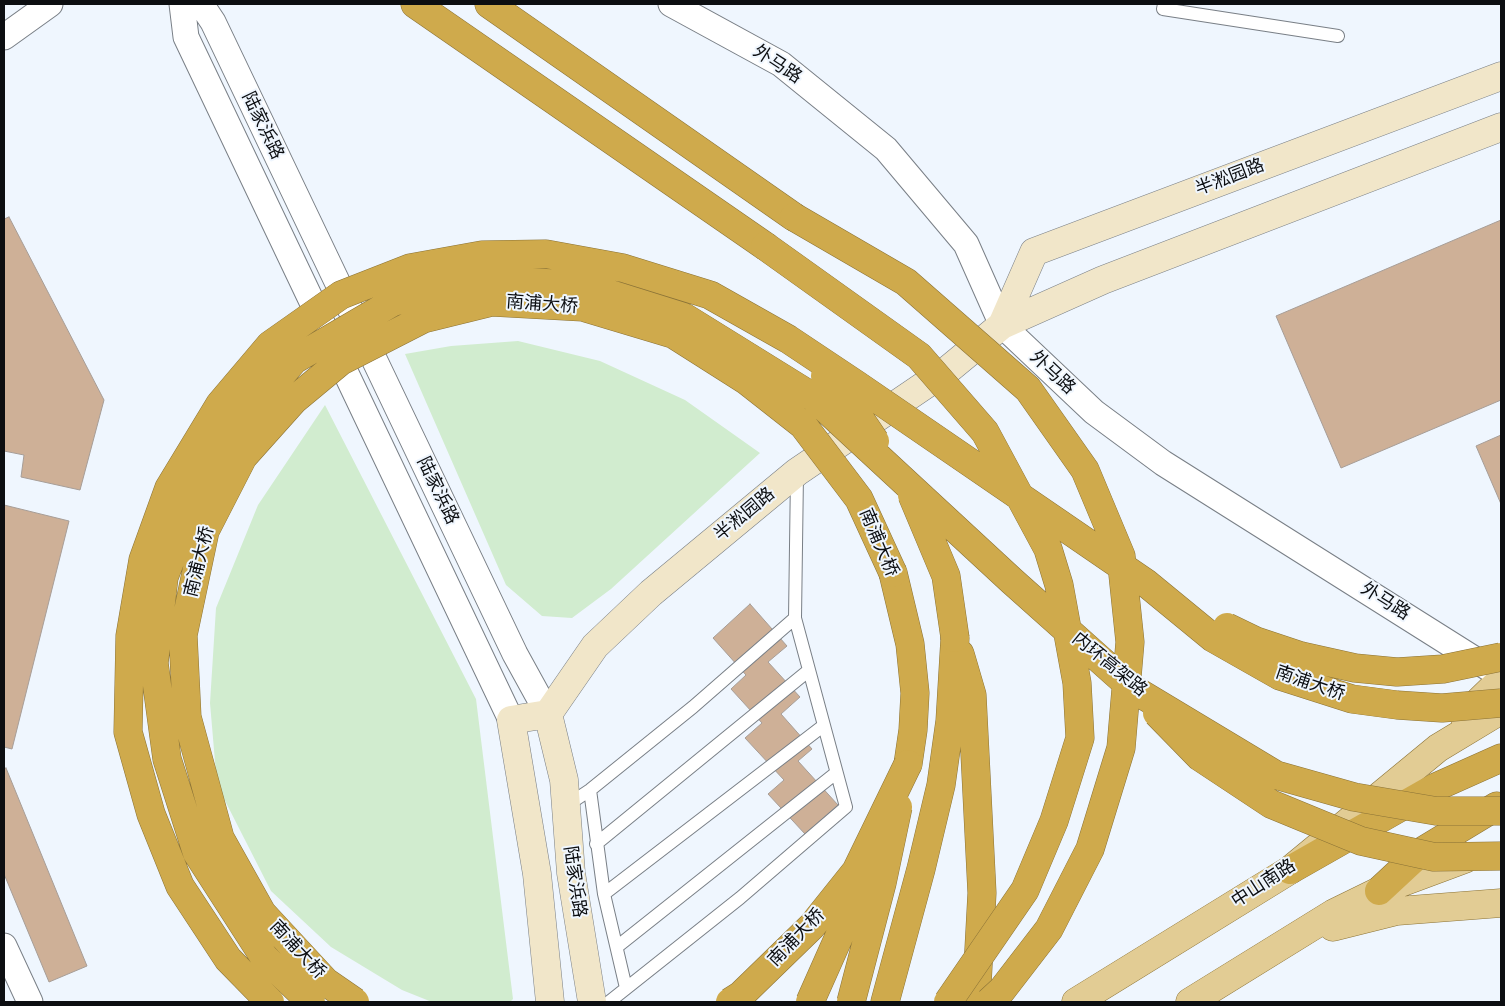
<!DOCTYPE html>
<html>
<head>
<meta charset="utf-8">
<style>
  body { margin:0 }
  #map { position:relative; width:1505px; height:1006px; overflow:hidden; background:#eff6fe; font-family:Poppins,sans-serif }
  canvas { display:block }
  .frame { position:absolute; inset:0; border:5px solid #0c0e11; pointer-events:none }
</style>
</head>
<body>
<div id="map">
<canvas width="1505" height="1006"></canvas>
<div class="frame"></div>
</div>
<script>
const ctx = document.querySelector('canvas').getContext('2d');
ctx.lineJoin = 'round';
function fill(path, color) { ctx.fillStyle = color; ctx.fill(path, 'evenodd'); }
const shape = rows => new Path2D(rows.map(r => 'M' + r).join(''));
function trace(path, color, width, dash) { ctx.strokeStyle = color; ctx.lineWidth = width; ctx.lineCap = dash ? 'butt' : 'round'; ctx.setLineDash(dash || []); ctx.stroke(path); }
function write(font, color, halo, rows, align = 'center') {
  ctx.font = font + ' Poppins,"Noto Sans SC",sans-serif'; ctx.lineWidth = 4; ctx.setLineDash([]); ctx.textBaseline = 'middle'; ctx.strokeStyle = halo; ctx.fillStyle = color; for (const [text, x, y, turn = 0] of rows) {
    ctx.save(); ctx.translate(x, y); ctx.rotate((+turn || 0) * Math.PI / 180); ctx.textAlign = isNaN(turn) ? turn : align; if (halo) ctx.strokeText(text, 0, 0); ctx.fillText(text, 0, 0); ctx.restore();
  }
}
const green = shape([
  [518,341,600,361,685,400,760,453,611,589,572,618,542,616,506,585,405,354,451,346],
  [325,405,476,699,513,999,510,1002,432,1002,402,990,331,947,271,891,217,785,210,703,216,608,258,505]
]);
const building = shape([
  [9,217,104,400,80,490,21,477,24,455,4,451,4,219,9,217],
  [1501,220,1501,400,1341,468,1276,316,1501,220],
  [1501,435,1501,504,1476,446,1501,435],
  [4,505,69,521,12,749,4,747,4,505],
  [750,604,787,646,768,662,800,697,781,714,812,749,798,761,838,805,805,834,768,794,784,780,745,738,762,723,731,689,746,675,713,638,750,604],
  [6,768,87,966,49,982,4,874,4,769,6,768]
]);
const lane = shape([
  [1164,4,1163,9,1338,36],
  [590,790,604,894,626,988],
  [566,806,590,790,693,707,795,618],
  [596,844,808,671],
  [604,894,823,726],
  [618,946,836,773],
  [609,1002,740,898,846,807,795,618,797,474]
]);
const street = shape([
  [182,4,186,37,511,720],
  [201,4,213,22,515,654,548,714],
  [671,4,781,64,886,149,966,244,1002,325,1094,412,1163,463,1490,669],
  [4,37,50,4],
  [4,946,30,1002]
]);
const secondary = shape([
  [1002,325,1034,252,1501,76],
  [548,714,564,780,571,873,592,1002],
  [550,1002,537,874,511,720,548,714,595,646,651,593,797,472,950,368,1002,325,1103,280,1501,127]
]);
const primary = shape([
  [1464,716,1501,680],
  [1333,927,1397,911,1501,903],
  [1076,1002,1290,870,1438,748,1501,710],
  [1190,1002,1334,913,1379,891,1465,859]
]);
const highway = shape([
  [415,4,765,246],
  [489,4,794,217],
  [893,573,910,644,915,693,913,730,908,764],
  [960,654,972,695,982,893,977,985,974,1002],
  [1290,870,1436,787,1501,758],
  [1379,891,1421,852,1497,806],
  [885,1002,921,869,941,785,950,721,955,638]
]);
const highwayBridge = shape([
  [794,217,906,282,1028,389,1085,470,1121,556,1130,642,1121,748,1090,849,1049,929,1002,990,989,1002],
  [765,246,919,356,985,432,1048,549,1059,585,1077,683,1080,738,1054,821,1025,890,948,1002],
  [825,376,844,395,875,441],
  [912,495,946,576,955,638],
  [1227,627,1256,641,1301,656,1355,668,1397,672,1443,669,1501,657],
  [1157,713,1200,757,1271,804,1361,841,1434,857,1501,856],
  [270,1002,228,959,180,886,151,814,128,732,130,636,143,560,169,488,220,404,270,345,341,295,410,268,482,255,546,254,623,268,710,295,788,339,857,385,1146,583,1213,638,1280,676,1352,699,1397,705,1442,708,1501,703],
  [311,1002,264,957,197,853,167,759,154,663,164,577,191,506,232,432,294,360,393,302,473,279,582,285,684,317,813,397,1012,581,1133,689,1276,775,1354,797,1436,811,1501,811],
  [355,1002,326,982,262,913,220,838,187,717,183,635,205,531,243,457,294,400,341,361,423,319,492,302,583,307,673,334,747,381,803,425,859,499,893,573],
  [730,1002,741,995,812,926,856,871,908,764],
  [810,1002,870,867],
  [851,1002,882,883,898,807]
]);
const streetNames = [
  ["外马路",777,65,33],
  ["陆家浜路",262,126,64],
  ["半淞园路",1230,178,-21],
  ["南浦大桥",542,305,4],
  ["外马路",1052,373,43],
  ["陆家浜路",437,491,64],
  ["半淞园路",745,515,-40],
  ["南浦大桥",878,543,67],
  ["南浦大桥",200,562,-76],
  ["外马路",1385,602,32],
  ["内环高架路",1109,665,39],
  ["南浦大桥",1310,684,19],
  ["陆家浜路",574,882,82],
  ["中山南路",1264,884,-33],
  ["南浦大桥",797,938,-46],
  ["南浦大桥",297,950,47]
];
fill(green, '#d1eccf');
fill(building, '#ceb097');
trace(building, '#a69d97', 1);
trace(lane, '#797f86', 14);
trace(street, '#797f86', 27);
trace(secondary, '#797f86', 29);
trace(primary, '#8b7337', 29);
trace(highway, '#8b7337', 29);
trace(lane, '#fff', 12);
trace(street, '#fff', 25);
trace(secondary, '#f1e6c9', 28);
trace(primary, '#e2cc94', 28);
trace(highway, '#cfaa4c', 28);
trace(highwayBridge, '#8b7337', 29, []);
trace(highwayBridge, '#cfaa4c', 28);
write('18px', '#0c0e11', '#eff6fe', streetNames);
</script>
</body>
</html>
